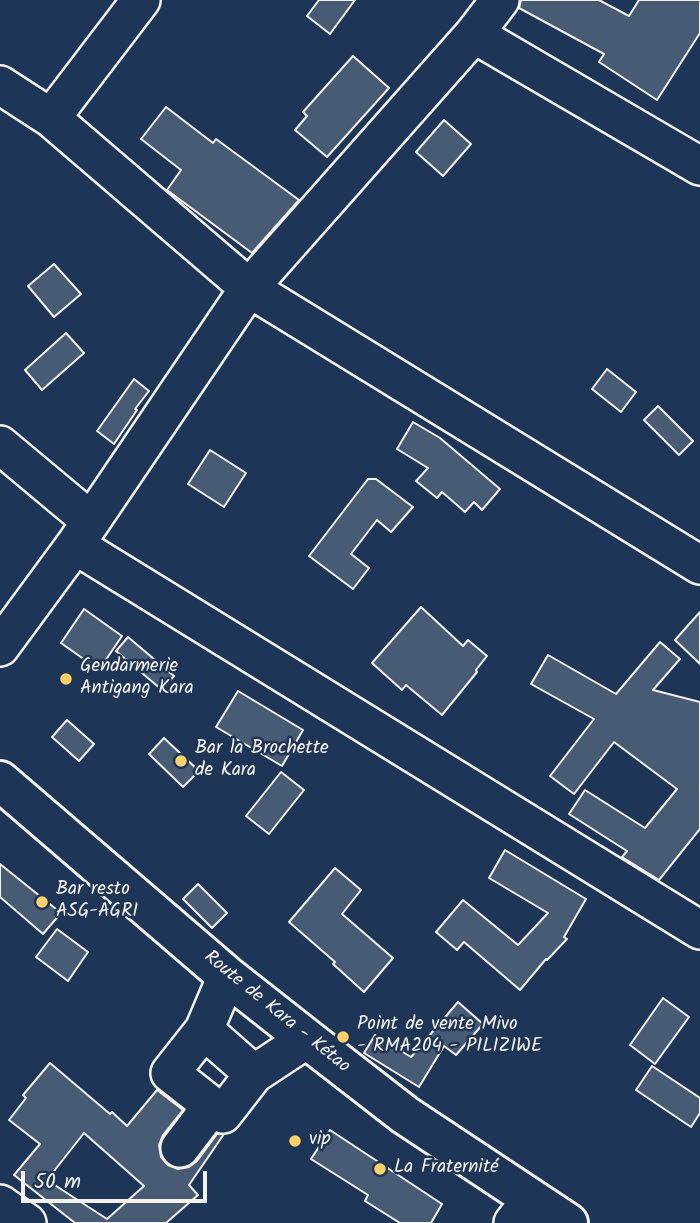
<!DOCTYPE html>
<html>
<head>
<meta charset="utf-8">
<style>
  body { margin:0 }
  #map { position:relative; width:700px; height:1223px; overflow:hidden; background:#1d3557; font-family:Kalam,sans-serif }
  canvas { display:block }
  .scale { position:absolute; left:21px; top:1171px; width:186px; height:32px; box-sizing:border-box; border:4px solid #f4f1e8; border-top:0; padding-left:9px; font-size:21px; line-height:24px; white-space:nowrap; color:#f4f1e8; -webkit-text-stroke:5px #1d3557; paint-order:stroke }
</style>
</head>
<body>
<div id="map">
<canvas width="700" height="1223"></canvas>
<div class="scale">50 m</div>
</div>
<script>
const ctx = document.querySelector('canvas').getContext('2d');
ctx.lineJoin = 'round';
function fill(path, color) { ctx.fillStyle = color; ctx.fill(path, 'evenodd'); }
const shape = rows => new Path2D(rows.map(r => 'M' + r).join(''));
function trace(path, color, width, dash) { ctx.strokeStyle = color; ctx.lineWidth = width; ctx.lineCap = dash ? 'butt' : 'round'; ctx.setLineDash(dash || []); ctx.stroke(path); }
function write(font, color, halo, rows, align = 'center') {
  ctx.font = font + ' Kalam,sans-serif'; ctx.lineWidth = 5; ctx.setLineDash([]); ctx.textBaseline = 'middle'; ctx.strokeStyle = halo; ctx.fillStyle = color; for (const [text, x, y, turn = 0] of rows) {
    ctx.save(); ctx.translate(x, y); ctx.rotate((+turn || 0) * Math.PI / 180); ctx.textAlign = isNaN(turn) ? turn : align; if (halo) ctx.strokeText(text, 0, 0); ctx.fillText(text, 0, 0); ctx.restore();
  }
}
const building = shape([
  [319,0,355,0,330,34,307,16,319,0],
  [521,0,599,0,629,16,639,0,700,0,700,33,657,100,599,62,604,54,519,8,521,0],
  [353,56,389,88,327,157,295,130,307,116,303,112,353,56],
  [166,107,213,143,216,139,299,200,252,253,167,190,181,170,141,139,166,107],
  [444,120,471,144,443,176,416,152,444,120],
  [54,264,81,294,54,317,28,286,54,264],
  [66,333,84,353,42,390,25,370,66,333],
  [607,369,636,392,621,412,592,389,607,369],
  [134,379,149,391,135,409,137,410,114,444,97,431,134,379],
  [658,406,693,441,679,455,644,420,658,406],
  [413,422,440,438,500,489,482,510,474,502,465,512,442,492,437,498,416,481,428,468,397,449,413,422],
  [210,450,246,473,224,507,188,484,210,450],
  [368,479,376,479,413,507,391,532,377,520,351,554,369,568,353,589,309,556,368,479],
  [421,607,463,646,468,640,487,656,476,670,477,672,442,715,406,685,402,690,372,663,421,607],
  [84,609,122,636,99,670,61,643,84,609],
  [700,612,700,664,675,640,700,612],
  [128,637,174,676,162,690,116,651,128,637],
  [660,642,680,659,653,690,700,702,700,829,659,880,622,857,627,851,569,814,585,790,645,828,677,789,614,742,574,794,550,776,594,719,531,684,548,655,616,694,660,642],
  [238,691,303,730,282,766,216,727,238,691],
  [67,720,94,744,79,761,52,737,67,720],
  [164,738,199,771,183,787,149,754,164,738],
  [281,772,304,790,269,834,246,816,281,772],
  [505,850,586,899,564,937,567,939,547,960,546,959,520,990,464,942,457,950,436,932,463,900,518,945,548,913,489,878,505,850],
  [0,864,61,913,43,934,0,897,0,864],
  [335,868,361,890,342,914,393,958,364,992,333,964,335,962,289,922,335,868],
  [198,884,227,913,212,928,183,899,198,884],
  [57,929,88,952,68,981,36,957,57,929],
  [663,998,689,1017,655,1064,630,1045,663,998],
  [458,1002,483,1024,456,1055,444,1046,419,1087,364,1053,375,1035,411,1057,458,1002],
  [50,1063,110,1114,112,1112,127,1126,157,1090,183,1110,163,1135,159,1145,161,1157,168,1165,178,1169,189,1167,197,1161,217,1134,224,1134,189,1185,198,1195,166,1223,75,1223,14,1175,40,1144,9,1120,26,1098,23,1095,50,1063],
  [84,1133,144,1186,107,1219,47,1180,84,1133],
  [652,1066,700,1098,700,1113,691,1127,636,1090,652,1066],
  [330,1130,442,1204,431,1223,400,1223,365,1201,368,1195,311,1159,330,1130]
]);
const minor = shape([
  [474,34,700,166],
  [0,85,51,118,249,288,700,565],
  [51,118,141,0],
  [0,445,91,521],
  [75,545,700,930],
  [0,647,75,545,249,288,474,34,500,0],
  [227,976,204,1030,170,1073,212,1106,223,1114,254,1074,307,1039],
  [204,1030,254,1074],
  [180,1148,212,1106],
  [0,1204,27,1223],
  [513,1223,531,1200]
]);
const major = shape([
  [0,781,227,976,307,1039,405,1115,568,1223]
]);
const markers = [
  [66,679,7,"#ffd166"],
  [181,761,7,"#ffd166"],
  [42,902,7,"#ffd166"],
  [343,1037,7,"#ffd166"],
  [295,1141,7,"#ffd166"],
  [380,1169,7,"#ffd166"]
];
const poiNames = [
  ["Gendarmerie",80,668],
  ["Antigang Kara",80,690],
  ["Bar la Brochette",195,750],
  ["de Kara",195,772],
  ["Bar resto",56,891],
  ["ASG-AGRI",56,913],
  ["Point de vente Mivo",357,1026],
  ["- RMA204 - PILIZIWE",357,1048],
  ["vip",309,1141],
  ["La Fraternité",394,1169]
];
const streetNames = [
  ["Route de Kara - Kétao",276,1013,39]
];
fill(building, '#485b74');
trace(building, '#f4f1e8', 2);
trace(minor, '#f4f1e8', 42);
trace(major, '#f4f1e8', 44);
trace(minor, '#1d3557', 37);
trace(major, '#1d3557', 38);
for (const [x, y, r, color] of markers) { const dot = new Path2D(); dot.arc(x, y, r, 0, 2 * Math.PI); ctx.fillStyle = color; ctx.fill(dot); trace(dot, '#1d3557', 2.5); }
write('19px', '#f4f1e8', '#1d3557', poiNames, 'left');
write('19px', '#f4f1e8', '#1d3557', streetNames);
</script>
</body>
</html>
